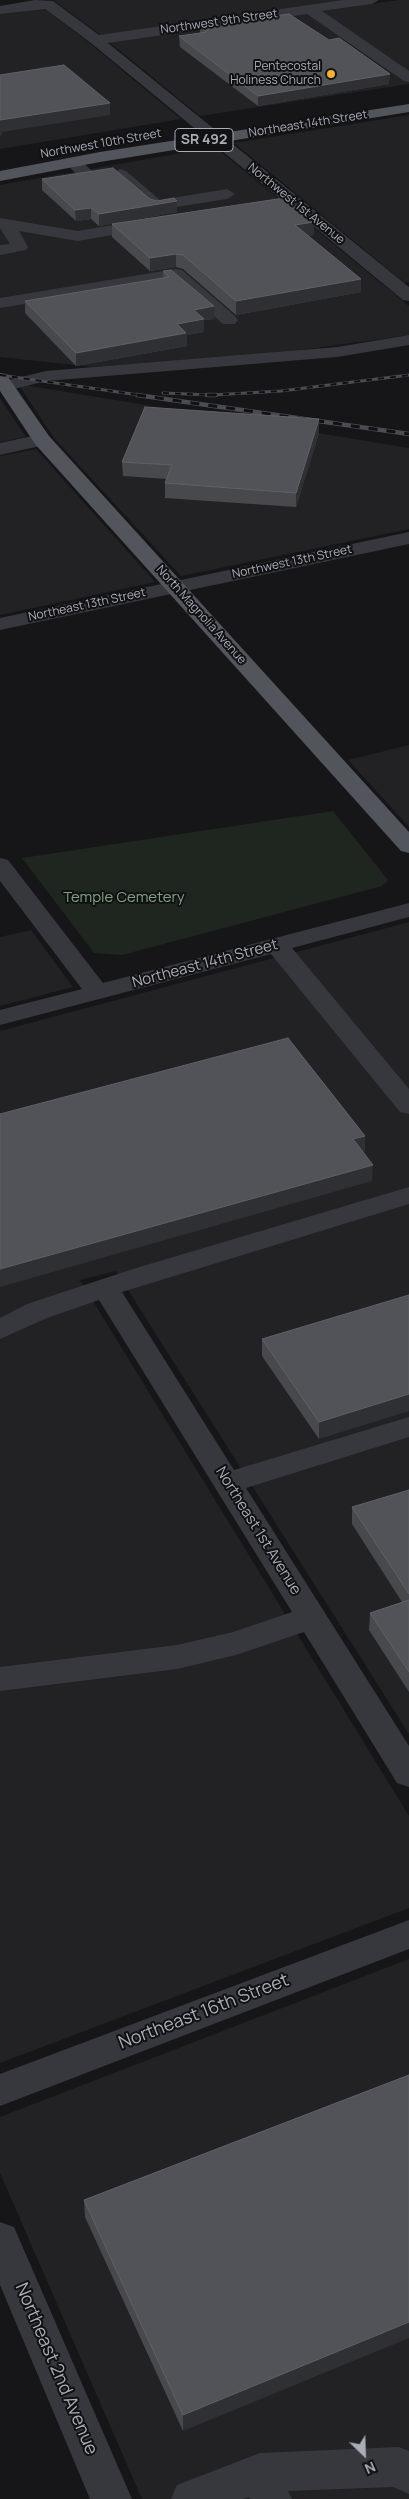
<!DOCTYPE html>
<html>
<head>
<meta charset="utf-8">
<style>
  body { margin:0 }
  #map { position:relative; width:409px; height:2499px; overflow:hidden; background:#161618; font-family:Manrope,sans-serif }
  canvas { display:block }
  .north { position:absolute; left:339px; top:2429px; width:50px; height:50px; -webkit-text-stroke:4px #111113; paint-order:stroke; rotate:156deg; font-size:14px; font-weight:700; line-height:20px; text-align:center; color:#a8adb8 }
  .north::after { content:''; display:block; margin:auto; width:18px; height:22px; background:#a8adb8; clip-path:polygon(50% 0,100% 100%,50% 72%,0 100%) }
</style>
</head>
<body>
<div id="map">
<canvas width="409" height="2499"></canvas>
<div class="north">N</div>
</div>
<script>
const ctx = document.querySelector('canvas').getContext('2d');
ctx.lineJoin = 'round';
function fill(path, color) { ctx.fillStyle = color; ctx.fill(path, 'evenodd'); }
const shape = rows => new Path2D(rows.map(r => 'M' + r).join(''));
function trace(path, color, width, dash) { ctx.strokeStyle = color; ctx.lineWidth = width; ctx.lineCap = dash ? 'butt' : 'round'; ctx.setLineDash(dash || []); ctx.stroke(path); }
function write(font, color, halo, rows, align = 'center') {
  ctx.font = font + ' Manrope,sans-serif'; ctx.lineWidth = 4; ctx.setLineDash([]); ctx.textBaseline = 'middle'; ctx.strokeStyle = halo; ctx.fillStyle = color; for (const [text, x, y, turn = 0] of rows) {
    ctx.save(); ctx.translate(x, y); ctx.rotate((+turn || 0) * Math.PI / 180); ctx.textAlign = isNaN(turn) ? turn : align; if (halo) ctx.strokeText(text, 0, 0); ctx.fillText(text, 0, 0); ctx.restore();
  }
}
const built = shape([
  [53,0,345,0,101,35],
  [399,0,409,0,409,84,200,116,109,42],
  [43,8,87,41,181,119,0,149,0,14],
  [409,115,409,282,405,283,234,143],
  [215,147,409,306,409,335,272,354,92,367,0,357,0,185],
  [18,384,409,448,409,529,181,576,54,438],
  [0,398,26,437,0,442],
  [36,449,155,582,0,615,0,456],
  [409,745,409,827,348,760],
  [409,922,409,1734,116,1271,80,1280,409,1816,409,1908,0,2063,0,1031],
  [31,930,73,987,0,1006,0,937],
  [409,1959,409,2499,142,2499,0,2173,0,2117]
]);
const green = shape([
  [333,811,388,880,382,886,122,955,94,953,22,858]
]);
const minor = shape([
  [35,0,53,1,99,35,343,0,379,0,372,4,322,11,409,71,409,82,404,81,307,14,108,43,409,287,409,301,403,300,91,43,45,9,0,14,0,6,35,0],
  [73,157,79,159,91,170,93,173,91,176,79,176,67,165,65,162,73,157],
  [120,169,126,171,160,200,227,189,235,194,227,199,157,210,151,208,114,177,112,174,120,169],
  [0,218,78,231,147,219,155,224,147,229,78,241,19,231,28,247,26,250,0,255,0,245,10,244,0,228,0,218],
  [176,269,182,270,235,316,238,320,235,324,223,324,172,280,0,308,0,298,176,269],
  [409,335,409,345,337,357,46,381,6,391,0,390,0,382,46,371,337,347,409,335],
  [42,434,49,436,51,440,49,444,0,455,0,443,42,434],
  [409,532,409,544,0,630,0,618,409,532],
  [0,858,8,860,103,983,409,903,409,917,292,948,409,1089,409,1114,400,1112,271,954,0,1025,0,1010,82,989,0,881,0,858],
  [409,1187,409,1204,122,1292,234,1470,409,1417,409,1437,246,1488,409,1746,409,1787,397,1783,304,1632,236,1655,177,1669,0,1691,0,1667,177,1645,233,1632,292,1612,99,1300,47,1318,0,1339,0,1318,27,1304,133,1269,409,1187],
  [409,1920,409,1949,0,2106,0,2074,409,1920],
  [0,2222,14,2227,132,2499,90,2499,0,2285,0,2222],
  [399,2447,409,2451,409,2494,393,2487,288,2491,292,2499,250,2499,249,2497,243,2499,171,2499,177,2485,260,2453,399,2447]
]);
const major = shape([
  [409,104,409,112,100,162,0,181,0,171,100,152,409,104],
  [0,373,6,374,49,436,409,832,409,853,401,851,35,444,0,391,0,373]
]);
const railFar1 = shape([
  [0,375,146,396],
  [163,393,212,395,281,391,409,375]
]);
const rail = shape([
  [137,395,409,434],
  [207,395,216,395]
]);
const wall = shape([
  [200,27,329,40,389,84,258,106,180,47,179,36,200,33],
  [42,179,150,199,177,212,99,226,91,219,76,221,42,190],
  [314,222,314,235,308,236,361,292,236,315,183,269,176,267,150,271,112,237,112,224],
  [163,271,214,319,204,320,204,332,187,335,187,346,76,366,25,313,25,301,163,278],
  [319,433,296,507,165,498,165,483,167,479,123,476,122,462],
  [409,1295,319,1439,262,1356,262,1339],
  [409,1490,409,1692,369,1630,370,1613,402,1602,352,1524,352,1507],
  [409,2075,183,2431,85,2217,84,2200]
]);
const shadedWall = shape([
  [390,74,389,84,258,106,258,96],
  [110,103,110,115,2,132,2,135,0,136,0,120],
  [177,201,177,212,99,226,99,214],
  [91,208,91,219,76,221,75,210],
  [314,222,314,235,294,238,295,225],
  [176,254,176,267,150,271,150,258],
  [361,279,361,292,236,315,236,301],
  [214,306,214,319,204,320,204,332,187,335,187,346,76,366,76,353,177,324,194,310],
  [319,419,319,433,296,507,296,493],
  [365,1136,365,1152,352,1156,353,1139],
  [373,1165,372,1181,0,1287,0,1269],
  [409,1394,409,1411,319,1439,319,1422],
  [409,2322,409,2338,183,2431,183,2415]
]);
const building = shape([
  [289,14,329,40,339,38,390,74,258,96,179,36,207,32,200,27,289,14],
  [64,65,110,103,0,120,0,75,64,65],
  [113,168,150,199,157,201,174,198,177,201,99,214,91,208,75,210,42,179,113,168],
  [284,198,314,222,295,225,361,279,236,301,183,255,176,254,150,258,112,224,284,198],
  [171,270,214,306,194,310,204,319,177,324,186,333,76,353,25,301,169,277,163,271,171,270],
  [145,407,319,419,296,493,165,483,172,465,122,462,145,407],
  [288,1038,365,1136,353,1139,373,1165,0,1269,0,1114,288,1038],
  [409,1295,409,1394,319,1422,262,1339,409,1295],
  [409,1490,409,1594,352,1507,409,1490],
  [409,1600,409,1672,370,1613,409,1600],
  [409,2075,409,2322,183,2415,84,2200,409,2075]
]);
const markers = [
  [331,74,5,"#f2b134"]
];
const farStreetnames = [
  ["Northwest 9th Street",219,22,-8],
  ["Northeast 14th Street",308,124,-9],
  ["Northwest 10th Street",101,144,-10],
  ["Northwest 1st Avenue",296,204,39],
  ["Northwest 13th Street",292,562,-12],
  ["Northeast 13th Street",87,605,-12],
  ["North Magnolia Avenue",201,615,48]
];
const farPoinames = [
  ["Pentecostal",321,67],
  ["Holiness Church",321,81]
];
const shields = [
  [204,140,58]
];
const shieldNames = [
  ["SR 492",204,140]
];
const parkNames = [
  ["Temple Cemetery",124,898]
];
const streetNames = [
  ["Northeast 14th Street",205,964,-15],
  ["Northeast 1st Avenue",258,1531,58]
];
const nearStreetnames = [
  ["Northeast 16th Street",204,2012,-21],
  ["Northeast 2nd Avenue",56,2369,67]
];
fill(built, '#222225');
fill(green, '#1e261f');
fill(minor, '#37383d');
fill(major, '#53555c');
trace(railFar1, '#4a4c52', 3);
trace(rail, '#4a4c52', 4.5);
trace(railFar1, '#111113', 2, [6]);
trace(rail, '#111113', 3, [9]);
fill(wall, '#47494d');
fill(shadedWall, '#2f3033');
fill(building, '#525359');
trace(building, '#5f6168', 1);
for (const [x, y, r, color] of markers) { const dot = new Path2D(); dot.arc(x, y, r, 0, 2 * Math.PI); ctx.fillStyle = color; ctx.fill(dot); trace(dot, '#111113', 2); }
write('12px', '#a8adb8', '#111113', farStreetnames);
write('12px', '#a8adb8', '#111113', farPoinames, 'right');
for (const [x, y, w] of shields) { const box = new Path2D(); box.roundRect(x - w / 2, y - 11.5, w, 23, 4); ctx.fillStyle = '#111113'; ctx.fill(box); trace(box, '#a8adb8', 1); }
write('bold 14px', '#a8adb8', null, shieldNames);
write('15px', '#7fa381', '#111113', parkNames);
write('15px', '#a8adb8', '#111113', streetNames);
write('18px', '#a8adb8', '#111113', nearStreetnames);
</script>
</body>
</html>
